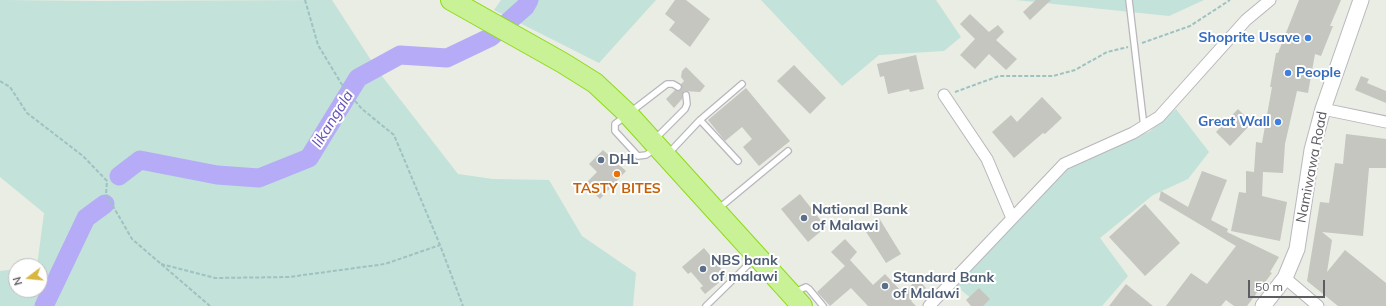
<!DOCTYPE html>
<html>
<head>
<meta charset="utf-8">
<style>
  body { margin:0 }
  #map { position:relative; width:1386px; height:306px; overflow:hidden; background:#e9ede4; font-family:Mulish,sans-serif }
  canvas { display:block }
  .north { position:absolute; left:8px; top:258px; width:40px; height:40px; box-sizing:border-box; background:#fff; border:1px solid #bfbec1; border-radius:50%; rotate:254deg; font-size:11px; font-weight:700; line-height:16px; text-align:center; color:#5e5c63 }
  .north::after { content:''; display:block; margin:auto; width:14px; height:18px; background:#d8b640; clip-path:polygon(50% 0,100% 100%,50% 72%,0 100%) }
  .scale { position:absolute; left:1248px; top:280px; width:77px; height:18px; box-sizing:border-box; border:2px solid #5e5c63; border-top:0; padding-left:5px; font-size:12px; line-height:14px; white-space:nowrap; color:#5e5c63; -webkit-text-stroke:3px #fff; paint-order:stroke }
</style>
</head>
<body>
<div id="map">
<canvas width="1386" height="306"></canvas>
<div class="north">N</div>
<div class="scale">50 m</div>
</div>
<script>
const ctx = document.querySelector('canvas').getContext('2d');
ctx.lineJoin = 'round';
function fill(path, color) { ctx.fillStyle = color; ctx.fill(path, 'evenodd'); }
const shape = rows => new Path2D(rows.map(r => 'M' + r).join(''));
function trace(path, color, width, dash) { ctx.strokeStyle = color; ctx.lineWidth = width; ctx.lineCap = dash ? 'butt' : 'round'; ctx.setLineDash(dash || []); ctx.stroke(path); }
function write(font, color, halo, rows, align = 'center') {
  ctx.font = font + ' Mulish,sans-serif'; ctx.lineWidth = 4; ctx.setLineDash([]); ctx.textBaseline = 'middle'; ctx.strokeStyle = halo; ctx.fillStyle = color; for (const [text, x, y, turn = 0] of rows) {
    ctx.save(); ctx.translate(x, y); ctx.rotate((+turn || 0) * Math.PI / 180); ctx.textAlign = isNaN(turn) ? turn : align; if (halo) ctx.strokeText(text, 0, 0); ctx.fillText(text, 0, 0); ctx.restore();
  }
}
const green = shape([
  [0,0,99,1,332,0,378,71,458,174,493,179,549,180,582,236,636,273,633,306,0,306,0,271,16,269,16,290,40,290,40,266,37,266,44,213,0,177],
  [501,0,656,0,599,63,494,10],
  [761,0,936,0,961,37,944,51,879,55,842,86],
  [1016,0,1204,0,1169,16],
  [1176,109,1209,152,1188,179,1153,195,1100,238,1128,276,1102,306,980,306,953,283,1063,161,1149,132]
]);
const river = shape([
  [119,176,140,160,217,175,259,178,309,158,358,78,400,55,447,58,491,37,525,7,529,0],
  [44,306,86,218,105,204]
]);
const building = shape([
  [675,0,686,0,710,19,690,47,669,30,675,22,665,14],
  [1036,0,1051,0,1030,20,1023,12],
  [1299,0,1341,0,1330,26,1333,26,1321,56,1315,54,1308,93,1297,91,1285,144,1283,173,1263,172,1262,196,1287,202,1280,241,1231,231,1239,192,1246,193,1246,171,1254,172,1256,142,1262,143,1272,87,1270,87,1276,53,1278,53],
  [970,14,989,32,998,25,1004,32,996,40,1017,59,1006,70,989,54,975,69,960,55,975,39,960,24],
  [916,55,924,89,910,92,909,89,888,94,884,76,880,77,877,64],
  [794,65,826,98,810,114,777,81],
  [686,67,705,86,700,92,684,91,682,99,674,108,666,99,675,90,678,91,681,89,681,84,684,81,681,77,682,71],
  [1361,76,1369,79,1367,83,1386,91,1386,103,1355,90],
  [746,88,790,141,759,166,743,147,752,139,742,127,725,141,708,120],
  [1042,97,1062,118,1045,134,1043,133,1014,158,992,132,1011,115,1017,122],
  [1238,109,1252,123,1230,146,1216,132],
  [1346,134,1386,139,1386,168,1369,168,1363,236,1322,232,1332,240,1327,272,1345,250,1386,283,1386,306,1338,306,1307,281,1320,202,1329,203,1335,163,1343,164],
  [603,150,626,171,600,199,585,184,597,172,589,164],
  [1202,171,1227,180,1211,220,1228,229,1227,232,1279,257,1270,272,1272,273,1247,306,1234,306,1226,300,1221,306,1166,306,1191,273,1207,284,1236,246,1159,200,1161,191,1188,207],
  [800,194,826,227,808,242,781,209],
  [1145,204,1180,243,1145,276,1109,237],
  [879,218,901,254,886,263,863,227],
  [845,239,857,252,850,260,873,285,885,274,903,293,918,279,926,288,911,301,916,306,868,306,851,288,830,306,817,292,845,266,831,252],
  [704,248,727,276,705,294,700,288,703,286,691,272,688,274,682,267],
  [1126,284,1153,306,1109,306],
  [979,288,990,299,983,306,971,306,966,300]
]);
const path = shape([
  [305,0,318,45,344,88,362,109,394,135,440,245,463,306],
  [1142,43,1190,26,1230,0],
  [0,81,10,87,27,113,83,156,107,181,106,194,132,239,210,306],
  [955,92,999,76,1053,76,1075,70,1107,52,1128,47],
  [161,264,215,278,289,277,385,264,440,245]
]);
const lane = shape([
  [1129,0,1144,127],
  [700,120,738,161],
  [656,138,685,109,687,104,686,95],
  [655,149,646,155,638,156,615,131,615,124,667,84,673,84,678,87],
  [668,154,700,120,742,84],
  [718,209,788,151],
  [795,292,806,287,809,289,823,306],
  [706,306,755,258]
]);
const street = shape([
  [944,95,987,159,1012,218],
  [1323,109,1386,122],
  [1285,278,1318,306],
  [929,306,1064,164,1133,133,1159,117,1246,20,1270,0]
]);
const secondary = shape([
  [1263,306,1285,278,1297,249,1312,150,1323,109,1361,0]
]);
const highway = shape([
  [451,0,563,63,595,83,627,113,802,306]
]);
const markers = [
  [1308,38,4,"#3f7fe0"],
  [1288,73,4,"#3f7fe0"],
  [1278,122,4,"#3f7fe0"],
  [601,160,4,"#5c6f8a"],
  [617,174,4,"#e8710a"],
  [804,218,4,"#5c6f8a"],
  [703,269,4,"#5c6f8a"],
  [885,286,4,"#5c6f8a"]
];
const shopNames = [
  ["Shoprite Usave",1300,38],
  ["People",1296,73,"left"],
  ["Great Wall",1270,122]
];
const serviceNames = [
  ["DHL",609,160],
  ["National Bank",812,210],
  ["of Malawi",812,226],
  ["NBS bank",711,261],
  ["of malawi",711,277],
  ["Standard Bank",893,278],
  ["of Malawi",893,294]
];
const streetNames = [
  ["Namiwawa Road",1312,167,-79]
];
const foodNames = [
  ["TASTY BITES",617,189]
];
const waterNames = [
  ["likangala",333,119,-58]
];
fill(green, '#c3e2d9');
trace(river, '#b5abf6', 19);
fill(building, '#c4c6bf');
trace(lane, '#b8b6bd', 8);
trace(street, '#b8b6bd', 13);
trace(secondary, '#bab8bf', 17);
trace(highway, '#8fdb17', 22);
trace(path, '#9ec2c2', 2, [4, 2]);
trace(lane, '#fff', 5.5);
trace(street, '#fff', 11);
trace(secondary, '#fff', 15);
trace(highway, '#c9f296', 20);
for (const [x, y, r, color] of markers) { const dot = new Path2D(); dot.arc(x, y, r, 0, 2 * Math.PI); ctx.fillStyle = color; ctx.fill(dot); trace(dot, '#fff', 1.5); }
write('bold 14px', '#366cbe', '#fff', shopNames, 'right');
write('bold 14px', '#4e5e75', '#fff', serviceNames, 'left');
write('14px', '#5e5c63', '#fff', streetNames);
write('bold 14px', '#c56008', '#fff', foodNames);
write('italic 15px', '#6650b7', '#fff', waterNames);
</script>
</body>
</html>
